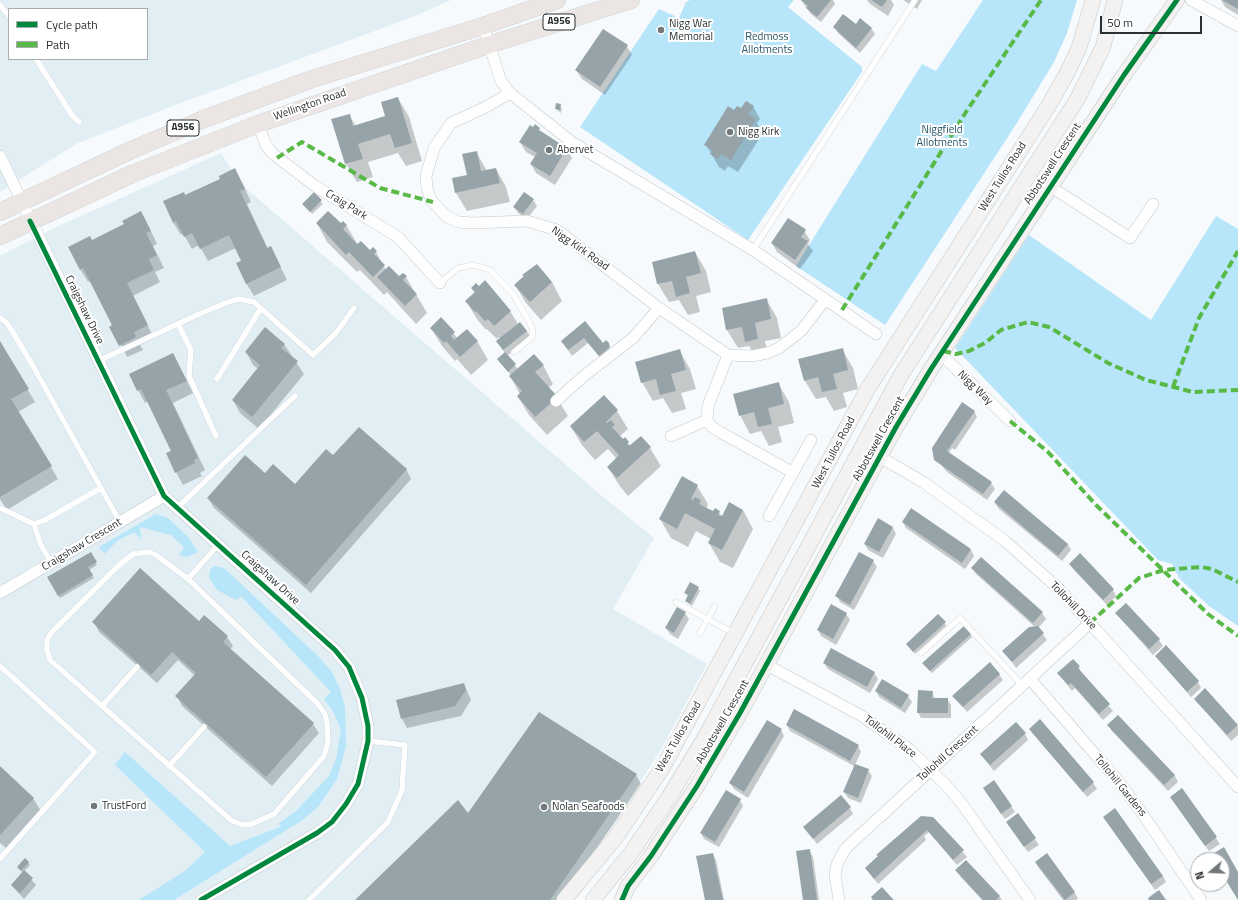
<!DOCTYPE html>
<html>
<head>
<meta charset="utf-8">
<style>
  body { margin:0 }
  #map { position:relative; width:1238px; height:900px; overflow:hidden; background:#f6fafc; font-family:"Titillium Web",sans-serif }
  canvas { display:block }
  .legend { position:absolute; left:8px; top:8px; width:140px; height:52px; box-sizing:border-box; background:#fff; border:1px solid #aaacad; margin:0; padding:5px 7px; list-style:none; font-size:12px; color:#2b3032 }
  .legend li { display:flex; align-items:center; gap:8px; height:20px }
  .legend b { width:20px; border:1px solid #aaacad }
  .north { position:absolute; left:1190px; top:852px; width:40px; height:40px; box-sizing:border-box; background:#fff; border:1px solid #aaacad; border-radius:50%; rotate:251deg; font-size:11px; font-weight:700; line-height:16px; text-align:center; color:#2b3032 }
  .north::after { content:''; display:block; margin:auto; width:14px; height:18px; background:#727779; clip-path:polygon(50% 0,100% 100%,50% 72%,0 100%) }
  .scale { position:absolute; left:1100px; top:16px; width:102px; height:18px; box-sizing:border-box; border:2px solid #2b3032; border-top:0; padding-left:5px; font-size:12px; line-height:14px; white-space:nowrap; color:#2b3032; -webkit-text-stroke:3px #fff; paint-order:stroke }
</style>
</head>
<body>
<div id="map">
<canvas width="1238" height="900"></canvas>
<ul class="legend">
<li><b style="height:5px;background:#00873e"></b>Cycle path</li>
<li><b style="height:5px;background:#58b947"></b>Path</li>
</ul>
<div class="north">N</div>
<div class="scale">50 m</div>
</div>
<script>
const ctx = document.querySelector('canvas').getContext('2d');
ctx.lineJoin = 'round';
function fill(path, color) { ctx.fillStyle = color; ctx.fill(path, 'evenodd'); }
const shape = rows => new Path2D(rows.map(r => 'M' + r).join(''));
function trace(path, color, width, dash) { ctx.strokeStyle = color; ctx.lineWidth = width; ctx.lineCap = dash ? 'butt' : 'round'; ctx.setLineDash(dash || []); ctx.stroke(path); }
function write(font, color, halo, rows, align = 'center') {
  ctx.font = font + ' "Titillium Web",sans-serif'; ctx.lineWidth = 4; ctx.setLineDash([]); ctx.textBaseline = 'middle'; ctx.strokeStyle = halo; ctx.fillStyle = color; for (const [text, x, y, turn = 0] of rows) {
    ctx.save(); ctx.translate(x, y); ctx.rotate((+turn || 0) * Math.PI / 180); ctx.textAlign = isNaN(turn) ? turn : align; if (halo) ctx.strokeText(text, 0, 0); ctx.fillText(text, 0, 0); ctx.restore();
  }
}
const built = shape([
  [0,0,451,0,415,16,170,107,76,144,0,192],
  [9,9,147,9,147,59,9,59],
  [221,153,241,184,602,496,654,538,613,609,707,664,663,746,610,830,556,900,0,900,0,256,52,229]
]);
const green = shape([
  [690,0,794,0,788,7,862,67,862,72,748,240,580,127,659,9,679,18,686,2],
  [983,0,1077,0,1067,33,1054,62,1015,126,885,325,796,266,922,64,936,71],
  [1216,216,1238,229,1238,626,1209,606,1179,578,1172,564,1158,560,955,348,1029,235,1151,320],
  [156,514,168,518,188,537,198,552,187,557,179,555,184,547,171,535,140,527,141,540,135,532,118,540,104,554,99,547],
  [214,566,224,568,318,656,332,672,340,689,345,708,346,746,337,779,318,807,301,821,174,900,139,900,185,871,205,852,115,765,125,752,230,846,280,827,279,823,296,811,329,776,336,759,341,730,334,713,324,699,331,692,241,596,236,600,217,590,209,577,210,570]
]);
const shadow = shape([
  [801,0,833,0,835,4,821,22,811,14],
  [867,0,891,0,894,5,888,16,870,4],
  [903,0,922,0,917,9],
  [1221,0,1238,0,1238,15,1225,7],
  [856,26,871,28,875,34,860,53,838,33,835,27],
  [627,46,632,55,605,95,582,79,576,70],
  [398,98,409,117,422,161,406,166,398,153,368,162,373,177,357,182,346,164,333,120,349,115,356,126,386,117],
  [557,104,562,108,561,113,556,109],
  [753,106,760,119,757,123,763,133,738,172,728,166,725,171,719,167,706,145,734,111],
  [535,126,542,133,566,148,572,158,555,185,536,173,531,164,535,157,526,152,520,142],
  [476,152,487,171,496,169,506,187,510,202,467,211,456,193,453,179,468,176],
  [242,182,251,202,247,204,268,249,271,248,287,280,254,296,246,283,242,261,236,248,208,261,199,245,192,249,183,233,181,235,173,222,185,196],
  [314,194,323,204,312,214,304,205],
  [533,200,537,206,527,219,518,213,514,207],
  [317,223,346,225,358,245,370,251,376,252,386,270,399,278,406,277,427,313,416,324,387,292,384,295,360,270,357,272,327,242],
  [148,225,157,244,153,246,164,268,155,272,160,282,133,296,154,338,140,345,143,350,127,357,91,280,88,282,80,269,91,241],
  [803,229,810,240,808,244,813,251,800,269,777,252,772,243],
  [695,252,706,271,711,292,696,296,700,312,688,315,679,300,669,302,658,284,653,263],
  [552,282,562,301,541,320,526,303,515,285],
  [472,288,510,311,518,324,527,331,530,337,507,356,518,369,543,365,553,384,548,388,557,398,568,416,547,435,529,415,518,397,520,394,510,376,511,375,498,360,505,353,497,341,500,339,499,337,497,339,487,329,486,330,477,319,466,301,475,293],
  [766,299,777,318,781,338,765,341,768,357,757,360,749,346,738,348,727,330,723,309],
  [441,318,458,339,477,341,488,360,471,375,457,359,455,361,442,346,431,328],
  [585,323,603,344,606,342,612,354,603,361,588,343,572,356,562,341],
  [0,343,35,402,18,412,58,479,7,510,0,499],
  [284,344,304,374,259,429,240,413,233,400,258,369,253,365,246,352],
  [842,349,853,368,858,389,843,393,847,407,834,411,826,397,816,399,805,381],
  [679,350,690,369,696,389,681,393,686,409,672,413,663,398,653,401,642,382],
  [173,354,193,393,173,403,205,470,200,473,202,476,183,485,176,472,172,452,148,401,145,403,138,390],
  [778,383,789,402,794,423,778,427,782,442,769,446,761,431,750,434,740,415],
  [604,396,617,411,628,429,620,436,623,440,628,443,631,446,641,437,650,448,661,466,628,496,619,485,608,467,617,459,608,449,595,460,582,445,571,427],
  [974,411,977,417,955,450,952,448,949,453,991,483,995,489,987,500,947,472,942,466,940,436],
  [334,457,406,469,411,479,311,593,214,508,208,498,265,474,295,485],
  [697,486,708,504,706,509,713,513,719,512,722,517,743,510,753,529,733,568,720,562,709,543,711,539,696,531,688,547,671,538,660,519],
  [995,503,1068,544,1071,550,1062,561,999,509],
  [912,509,971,550,974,556,965,569,906,528,903,522],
  [878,520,893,528,896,534,883,558,868,550,865,544],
  [90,553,97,565,89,570,94,578,60,598,48,578],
  [859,554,873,561,877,567,854,610,840,602,837,596],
  [981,558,1042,613,1046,619,1038,628,1047,640,1016,668,1004,651,1035,627,976,574,972,568],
  [1070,564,1113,590,1116,596,1107,605,1074,570],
  [698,588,700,591,692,606,686,601,688,596,686,593],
  [685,613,689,619,678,639,670,634,666,628],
  [846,614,850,620,836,645,821,636,818,630],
  [1117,614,1159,640,1163,646,1153,655],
  [204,616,227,637,233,646,230,649,313,724,319,733,272,786,182,706,177,696,195,676,178,660,157,683,99,632,94,622,199,622],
  [945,623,946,626,915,654,909,646],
  [970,634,972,637,932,673,925,666,924,664],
  [1156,656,1198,682,1201,688,1191,697],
  [824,663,874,673,878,679,870,693,828,669],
  [1079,667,1081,674,1113,711,1103,720,1075,688,1072,691,1059,674],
  [999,674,1003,680,967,712,954,696],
  [883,680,908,696,912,702,905,713,879,697,876,691],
  [464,684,471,700,461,716,407,728,402,719],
  [1204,690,1238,727,1238,735,1231,741,1195,699],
  [932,692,935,699,947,699,951,705,951,718,921,718,918,712],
  [1118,716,1175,776,1178,782,1168,791,1112,731,1108,725],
  [1040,721,1093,783,1097,789,1087,797,1034,735,1030,729],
  [787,725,858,746,861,752,855,765,868,770,872,776,861,803,848,798,844,792,854,766,790,731],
  [781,730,784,736,748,798,734,789,730,783],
  [1025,734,1028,740,994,771,981,755],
  [0,768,33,798,41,811,6,848,0,843],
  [636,775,641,784,561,900,357,900,468,815],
  [984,789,1011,806,1015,812,1005,819],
  [1182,790,1220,844,1209,851,1175,803],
  [740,800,743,806,719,847,704,839,701,833],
  [850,808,853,814,817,844,805,827],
  [1018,815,1039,845,1028,852,1011,828],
  [913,823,943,828,967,857,957,865,929,832,924,836,926,840,878,884,866,868],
  [1108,823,1163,876,1166,882,1155,890],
  [809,850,813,857,819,900,804,900],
  [713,854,716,860,724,900,705,900],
  [1047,854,1074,892,1078,898,1076,900,1063,900,1039,868,1036,863],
  [966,861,1000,897,1002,900,982,900,960,876,956,870],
  [28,862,30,865,24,871,36,885,24,899,12,886,23,873,18,867]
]);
const building = shape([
  [801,0,831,0,817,17,806,8,808,6],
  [871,0,887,0,882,7],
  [1222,0,1238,0,1238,9],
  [843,14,856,24,860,18,872,28,856,48,833,27],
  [603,29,628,45,600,87,575,70],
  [398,97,412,143,395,148,390,134,358,144,363,159,345,164,331,119,350,114,353,126,385,116,381,102],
  [746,101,754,106,748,114,756,119,731,160,721,154,718,159,710,154,713,150,704,145,728,106,734,110,737,106,741,108],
  [556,103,561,104,560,110,555,109],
  [535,124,540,128,539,130,567,148,550,176,530,164,537,153,519,142,530,125,533,127],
  [477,151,481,171,496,168,500,183,455,193,452,178,467,175,462,154],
  [235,168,245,189,240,191,267,248,271,246,281,267,246,284,236,263,241,261,229,235,200,249,192,233,184,237,176,221,173,223,163,201,184,192,185,195,220,179,219,176],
  [314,192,322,200,310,212,302,204],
  [524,192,534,199,523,214,513,207],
  [141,211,151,231,146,233,157,255,149,259,154,270,127,283,148,325,134,332,136,337,119,346,109,327,112,325,83,268,80,270,68,247,90,236,92,240,124,224,122,221],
  [328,211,341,223,343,221,347,225,343,229,357,244,361,241,370,250,373,247,377,251,374,254,385,265,373,277,349,252,346,255,316,223],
  [788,218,804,228,806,230,801,237,808,241,795,260,771,243],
  [695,251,701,273,686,277,690,293,676,297,672,281,657,284,652,262],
  [537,264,552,282,530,302,514,285,524,276,522,275],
  [389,266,399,276,403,273,407,276,403,280,417,294,405,306,377,277],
  [485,280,511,311,494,326,488,319,485,321,476,311,475,312,465,301,475,292,471,288,476,283,479,286],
  [767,298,771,319,755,323,758,339,745,342,742,327,726,330,722,308],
  [441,317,455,332,451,336,454,340,467,329,478,341,460,357,446,341,444,343,430,328],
  [585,321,603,343,606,340,609,343,610,347,599,356,584,338,568,350,561,341],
  [520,322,527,331,503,350,496,341],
  [265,327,285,344,281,348,298,361,252,417,232,400,260,365,245,352],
  [0,341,29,389,11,399,52,466,0,497],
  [843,348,848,370,833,374,837,389,822,392,818,377,804,381,798,359],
  [680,349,686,370,671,374,676,391,660,395,656,379,641,383,635,362],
  [505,352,516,364,508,372,497,359],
  [173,353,187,381,166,390,198,458,194,460,195,463,175,473,166,453,171,451,141,389,137,391,129,374],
  [534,354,544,365,535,372,558,397,535,417,517,396,522,391,509,376],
  [779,382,784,404,768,408,772,424,758,427,754,412,739,416,733,394],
  [604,395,618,410,606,422,607,423,611,420,615,425,612,427,623,439,625,437,629,442,627,444,629,446,641,436,651,447,617,478,607,467,619,455,606,441,597,431,584,442,570,426],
  [962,402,975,411,947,451,992,482,983,494,934,460,932,448],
  [359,427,407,469,306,585,207,498,245,455,265,473,273,464,295,484,326,449,333,455],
  [682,476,698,485,691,499,693,500,695,497,701,500,699,504,713,511,715,508,720,511,718,515,722,516,729,502,743,510,722,550,708,543,715,529,685,513,677,529,659,519],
  [1004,490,1068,544,1058,556,994,502],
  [911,508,971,549,962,563,902,522],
  [878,518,893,527,879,552,864,544],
  [91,552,97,562,88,567,93,575,58,596,47,577],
  [859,552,874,560,850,605,835,596],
  [1080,553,1114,589,1103,600,1069,564],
  [981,557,1043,612,1033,623,971,568],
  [140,568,199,621,204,615,228,636,223,642,314,723,266,777,175,696,196,673,172,652,151,675,92,622],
  [690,582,699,587,690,604,685,601,688,595,684,593],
  [1126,603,1160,639,1149,649,1115,613],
  [831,604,847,613,833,639,817,630],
  [677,607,686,612,674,633,665,628],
  [938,614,946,622,913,652,906,644],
  [964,626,971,634,930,671,922,663],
  [1038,626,1044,633,1012,662,1002,651,1029,627],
  [1166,645,1199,681,1187,692,1155,656],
  [831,648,875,672,867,687,823,663],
  [1073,659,1080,666,1078,668,1110,704,1099,714,1071,683,1068,685,1057,673],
  [990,662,1000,674,963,707,952,696],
  [882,679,909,695,901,708,875,691],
  [464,683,466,690,455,706,401,719,396,700],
  [1205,688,1238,725,1227,735,1194,699],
  [918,690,933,691,932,698,948,698,948,713,917,713],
  [794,709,859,745,850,761,786,725],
  [539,712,637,774,550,900,355,900,458,800,468,813],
  [1118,715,1175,775,1164,785,1107,725],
  [1040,719,1094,782,1083,792,1029,729],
  [767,720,782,729,744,792,729,783],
  [1016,722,1026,733,990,765,980,754],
  [855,764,869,769,858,798,843,792],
  [0,766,34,798,0,835],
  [994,780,1012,806,1001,814,983,788],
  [1182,788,1217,837,1205,846,1170,797],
  [726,790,741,799,715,842,700,833],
  [841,795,851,807,813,839,803,827],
  [1115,808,1163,876,1151,884,1103,817],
  [1018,813,1036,838,1024,847,1006,822],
  [921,816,933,817,964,850,953,860,927,830,874,879,865,868,878,856,876,855],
  [1224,847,1238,872,1238,900,1222,874,1222,860,1214,860,1211,855],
  [810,849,817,900,803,900,796,851],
  [713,853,716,868,723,900,705,900,696,856],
  [1047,853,1075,892,1065,900,1035,862],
  [25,858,29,862,21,871,17,867],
  [966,860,1000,896,996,900,983,900,955,870],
  [24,870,33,878,20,893,11,885],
  [882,887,890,896,894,900,873,900,871,897],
  [1159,890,1166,900,1149,900,1148,898]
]);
const lane = shape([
  [0,5,9,16],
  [36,59,72,115,79,122],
  [753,250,915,0],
  [440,283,458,268,474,265,490,270,513,294,530,323,533,332,532,337,514,352],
  [0,318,6,322,11,329,33,366,120,522],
  [178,324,191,350,189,376,216,436],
  [98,361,197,315,228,302,239,299,254,302,313,355,336,333,354,308],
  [217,379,261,308],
  [0,508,34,524,45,520,101,488],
  [177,508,295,396],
  [34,524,40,543,51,563],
  [188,579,318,704,325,714,327,724,328,742,324,756,274,814,252,824,243,825,232,821,50,660,47,650,47,640,51,633,117,567,133,554,149,552,156,555,188,579,218,545],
  [676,602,735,634],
  [700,633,715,606],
  [921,653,960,618,1022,685],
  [0,666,95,752,0,859],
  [102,706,137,667],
  [169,766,204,727],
  [309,900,388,822,402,790,405,745,368,741]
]);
const street = shape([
  [1191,0,1238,26],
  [483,26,501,81,510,93,573,143,753,250,876,334],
  [510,93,484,108,451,123,434,148,426,176,427,188,431,200,446,216,458,222,472,223,527,221,557,230,659,308,728,355,752,356,767,353,779,348,801,331,825,300],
  [258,124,266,145,273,154,315,186,398,237,440,283],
  [0,156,164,496,335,650,349,667,362,698,368,726,368,741,358,784,346,804,332,822,317,833,201,900],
  [1051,187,1130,238,1153,204],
  [941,354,1010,421],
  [728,355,708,406,707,420,712,427,720,432,792,472],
  [556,401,585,375,633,338,659,308],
  [671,436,707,420],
  [880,457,923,482,1005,541,1059,589,1238,787],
  [769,516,811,440],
  [0,593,164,496],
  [767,665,862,716,909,749,947,786,962,804,1030,900],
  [1030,679,1119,782,1144,816,1201,900],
  [839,900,835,875,837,864,846,848,1090,623]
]);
const secondary = shape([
  [564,900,616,837,663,767,867,390,1049,105,1067,73,1079,48,1093,0],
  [593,900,631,853,669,797,704,739,901,375,1078,98,1103,47,1115,0],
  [622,900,628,886,651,856,697,786,740,713,896,427,931,369,1124,75,1177,0]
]);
const primary = shape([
  [0,212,127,152,204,119,312,79,483,26,557,0],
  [0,236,132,174,258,124,488,45,631,0]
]);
const quiet = shape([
  [277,158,302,142,380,188,433,202],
  [842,310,966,112,1041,0],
  [943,351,956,354,969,351,985,343,1001,330,1028,322,1049,327,1108,363,1146,380,1193,392,1238,390],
  [1173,387,1199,318,1238,251],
  [1010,421,1048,452,1096,505,1208,614,1238,636],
  [1090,623,1139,578,1164,570,1201,567,1212,569,1238,582]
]);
const cycleway = shape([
  [30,221,164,496,335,650,349,667,362,698,368,726,368,741,358,784,346,804,332,822,317,833,201,900],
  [622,900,628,886,651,856,697,786,740,713,896,427,931,369,1124,75,1177,0]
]);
const markers = [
  [661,30,4,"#727779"],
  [730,132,4,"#727779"],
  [549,150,4,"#727779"],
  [94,806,4,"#727779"],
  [544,807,4,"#727779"]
];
const shields = [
  [559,22,32],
  [183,128,32]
];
const shieldNames = [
  ["A956",559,22],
  ["A956",183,128]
];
const poiNames = [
  ["Nigg War",669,24],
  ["Memorial",669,37],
  ["Nigg Kirk",738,132],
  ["Abervet",557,150],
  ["TrustFord",102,806],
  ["Nolan Seafoods",552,807]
];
const parkNames = [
  ["Redmoss",767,37],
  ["Allotments",767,50],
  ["Niggfield",942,130],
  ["Allotments",942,143]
];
const streetNames = [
  ["Wellington Road",310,105,-19],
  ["Abbotswell Crescent",1053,164,-57],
  ["West Tullos Road",1003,177,-58],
  ["Craig Park",346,205,32],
  ["Nigg Kirk Road",580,249,35],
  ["Craigshaw Drive",84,310,64],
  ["Nigg Way",975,388,44],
  ["Abbotswell Crescent",879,439,-61],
  ["West Tullos Road",834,453,-62],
  ["Craigshaw Crescent",82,545,-31],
  ["Craigshaw Drive",270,578,42],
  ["Tollohill Drive",1073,606,46],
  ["Abbotswell Crescent",723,722,-60],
  ["West Tullos Road",679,737,-60],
  ["Tollohill Place",890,737,37],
  ["Tollohill Crescent",948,754,-42],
  ["Tollohill Gardens",1120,786,51]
];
fill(built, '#e1eff5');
fill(green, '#b7e5f9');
fill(shadow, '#0003');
fill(building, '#96a3a8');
trace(lane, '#c4c8ca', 6);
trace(street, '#c4c8ca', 12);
trace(secondary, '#c4c8ca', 16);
trace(primary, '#d1d4d5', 18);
trace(lane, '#fefeff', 5.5);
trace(street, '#fefeff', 11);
trace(secondary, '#f4f2f1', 15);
trace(primary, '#ebe5e3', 17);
trace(quiet, '#58b947', 4, [8, 4]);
trace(cycleway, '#00873e', 5);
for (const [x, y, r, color] of markers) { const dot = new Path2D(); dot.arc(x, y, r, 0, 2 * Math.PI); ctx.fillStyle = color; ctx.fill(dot); trace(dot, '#fff', 1.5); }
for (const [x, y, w] of shields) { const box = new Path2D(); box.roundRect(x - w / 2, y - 8, w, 16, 3); ctx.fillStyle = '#fff'; ctx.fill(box); trace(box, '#2b3032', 1); }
write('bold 10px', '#2b3032', null, shieldNames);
write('11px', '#2b3032', '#fff', poiNames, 'left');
write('11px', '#255367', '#fff', parkNames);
write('11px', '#2b3032', '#fff', streetNames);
</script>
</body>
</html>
